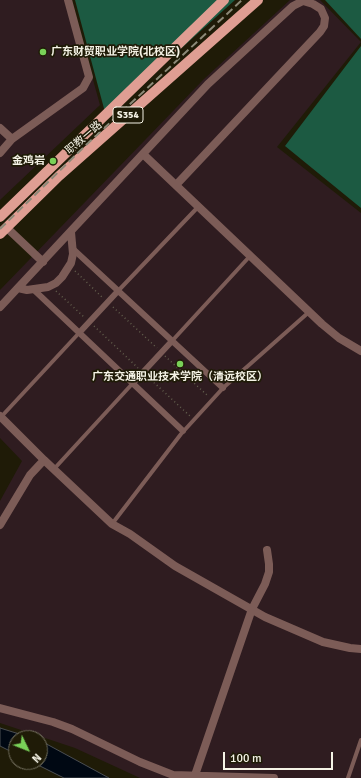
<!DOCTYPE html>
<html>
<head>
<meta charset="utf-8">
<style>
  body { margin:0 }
  #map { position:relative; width:361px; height:778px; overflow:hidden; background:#1f1b07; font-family:Signika,sans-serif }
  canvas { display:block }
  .north { position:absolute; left:8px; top:730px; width:40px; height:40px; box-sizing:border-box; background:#1f1b07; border:1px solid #757160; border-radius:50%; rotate:133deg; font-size:11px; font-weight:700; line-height:16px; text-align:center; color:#f5f3e6 }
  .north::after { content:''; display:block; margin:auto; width:14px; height:18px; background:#79d158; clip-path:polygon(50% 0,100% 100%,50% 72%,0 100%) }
  .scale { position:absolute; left:223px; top:752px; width:110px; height:18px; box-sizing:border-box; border:2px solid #f5f3e6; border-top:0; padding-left:5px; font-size:12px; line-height:14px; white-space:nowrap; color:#f5f3e6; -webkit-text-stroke:3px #1f1b07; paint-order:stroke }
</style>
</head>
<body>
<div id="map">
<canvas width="361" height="778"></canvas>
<div class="north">N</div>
<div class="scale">100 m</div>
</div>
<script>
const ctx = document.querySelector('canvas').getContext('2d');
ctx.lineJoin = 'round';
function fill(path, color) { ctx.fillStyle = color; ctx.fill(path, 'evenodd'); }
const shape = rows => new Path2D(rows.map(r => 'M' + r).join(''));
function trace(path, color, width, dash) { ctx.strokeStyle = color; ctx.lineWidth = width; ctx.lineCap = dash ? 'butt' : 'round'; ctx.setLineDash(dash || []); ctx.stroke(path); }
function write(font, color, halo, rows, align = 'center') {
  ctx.font = font + ' Signika,"Noto Sans SC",sans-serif'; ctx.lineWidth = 3.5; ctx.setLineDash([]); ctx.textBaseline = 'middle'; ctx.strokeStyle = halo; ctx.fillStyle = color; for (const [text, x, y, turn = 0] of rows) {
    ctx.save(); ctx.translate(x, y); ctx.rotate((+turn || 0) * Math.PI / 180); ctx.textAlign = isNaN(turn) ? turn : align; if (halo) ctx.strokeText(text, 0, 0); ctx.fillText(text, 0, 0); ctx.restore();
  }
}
const education = shape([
  [0,0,71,0,100,105,0,200],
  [290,0,320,0,361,42,277,147,361,213,361,778,140,778,75,748,0,723,0,501,22,461,0,438,0,290,204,79]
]);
const forest = shape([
  [75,0,235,0,106,116],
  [325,0,361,0,361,39],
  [361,46,361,208,285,146]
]);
const water = shape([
  [0,728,32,738,16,738,16,754,0,746,0,728],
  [40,741,41,741,109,778,64,778,32,762,40,762,40,741]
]);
const path = shape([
  [75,271,103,298],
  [56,291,84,317],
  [113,307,157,348],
  [94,326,138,368],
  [165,356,208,396],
  [148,377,191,417]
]);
const service = shape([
  [118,291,198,207],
  [172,341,250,256],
  [1,417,79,333],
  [54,469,133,383],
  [112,524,181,434,223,388,309,312],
  [348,778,361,740]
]);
const pedestrian = shape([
  [73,249,223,388],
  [33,289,183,431],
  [79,333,118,291],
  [133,383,172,341]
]);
const minor = shape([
  [0,128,12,139],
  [0,153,12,139,83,88,89,77,68,0],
  [143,154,322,324,339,338,361,351],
  [7,228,43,262],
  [18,288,27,290,48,287,56,283,62,277,71,263,73,254,71,232],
  [0,307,208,84,293,6,303,1,313,4,321,9,325,18,324,26,320,32,176,185],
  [0,416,44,460,112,524,130,534,175,566,265,617,323,642,350,648,361,649],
  [0,525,30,475,44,460],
  [0,708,53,722,72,729,140,762,173,775,274,778],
  [194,778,252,609,265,584,269,572,269,564,267,550]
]);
const primary = shape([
  [0,217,224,0],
  [0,234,59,176,258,0]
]);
const rail = shape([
  [0,229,86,145,242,0]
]);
const markers = [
  [43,52,4,"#79d158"],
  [53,161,4,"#79d158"],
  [180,364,4,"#79d158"]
];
const shields = [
  [128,115,30]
];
const shieldNames = [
  ["S354",128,115]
];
const poiNames = [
  ["广东财贸职业学院(北校区)",51,52],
  ["金鸡岩",45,161,"right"],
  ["广东交通职业技术学院（清远校区）",180,377,"center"]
];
const streetNames = [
  ["职教一路",84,138,-41]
];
fill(education, '#2f1c20');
fill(forest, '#1c5a42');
fill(water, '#000813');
trace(water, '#4a4e52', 1);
trace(path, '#635f4d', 1.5, [1, 3]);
trace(service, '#7c5c57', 4);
trace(pedestrian, '#7c5c57', 6);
trace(minor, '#7c5c57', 8);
trace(primary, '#df9e93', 10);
trace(rail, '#8c8978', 2, [8, 4]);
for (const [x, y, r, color] of markers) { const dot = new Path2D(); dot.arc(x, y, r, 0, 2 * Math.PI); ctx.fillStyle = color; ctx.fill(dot); trace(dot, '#1f1b07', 1.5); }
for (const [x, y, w] of shields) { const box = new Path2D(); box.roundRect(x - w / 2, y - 8, w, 16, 3); ctx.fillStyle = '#1f1b07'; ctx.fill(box); trace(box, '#f5f3e6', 1); }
write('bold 10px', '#f5f3e6', null, shieldNames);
write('bold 11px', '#f5f3e6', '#1f1b07', poiNames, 'left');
write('11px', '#f5f3e6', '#1f1b07', streetNames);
</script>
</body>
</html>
